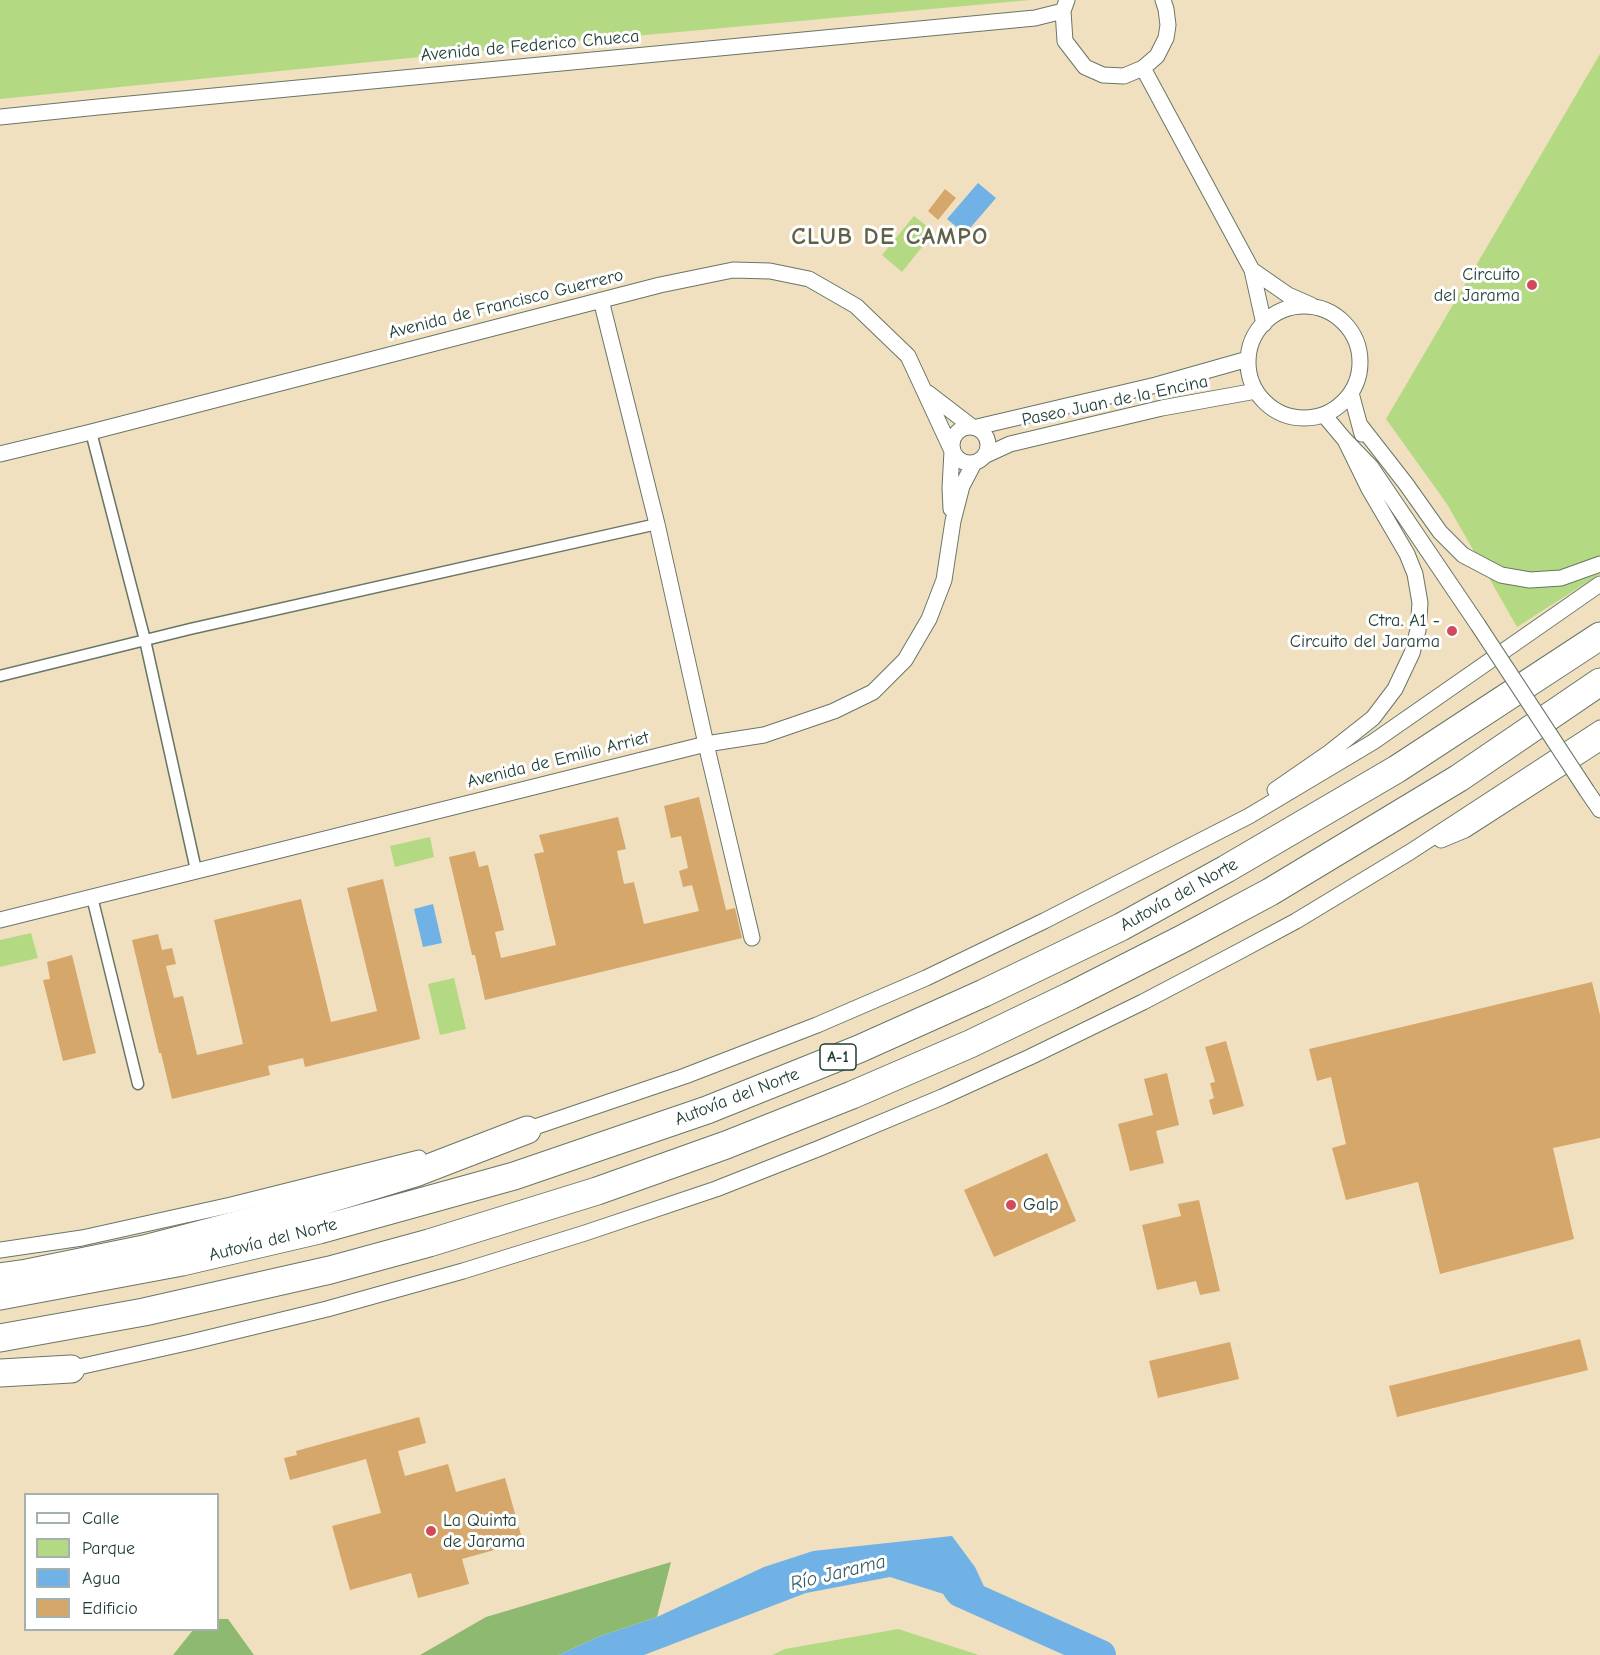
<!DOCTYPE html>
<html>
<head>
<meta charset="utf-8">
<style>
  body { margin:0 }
  #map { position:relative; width:1600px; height:1655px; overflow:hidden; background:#f1e0c0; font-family:"Comic Neue",sans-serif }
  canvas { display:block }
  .legend { position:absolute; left:24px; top:1493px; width:195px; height:138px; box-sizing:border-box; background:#fff; border:2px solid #a5b1ae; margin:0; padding:8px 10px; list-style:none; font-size:18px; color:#1f3d34 }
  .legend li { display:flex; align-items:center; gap:12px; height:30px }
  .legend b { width:30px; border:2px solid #a5b1ae }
</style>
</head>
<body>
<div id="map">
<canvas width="1600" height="1655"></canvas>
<ul class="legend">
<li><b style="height:8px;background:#fff"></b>Calle</li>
<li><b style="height:16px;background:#b3d982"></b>Parque</li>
<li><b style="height:16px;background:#70b2e5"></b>Agua</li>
<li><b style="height:16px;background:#d5a76a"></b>Edificio</li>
</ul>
</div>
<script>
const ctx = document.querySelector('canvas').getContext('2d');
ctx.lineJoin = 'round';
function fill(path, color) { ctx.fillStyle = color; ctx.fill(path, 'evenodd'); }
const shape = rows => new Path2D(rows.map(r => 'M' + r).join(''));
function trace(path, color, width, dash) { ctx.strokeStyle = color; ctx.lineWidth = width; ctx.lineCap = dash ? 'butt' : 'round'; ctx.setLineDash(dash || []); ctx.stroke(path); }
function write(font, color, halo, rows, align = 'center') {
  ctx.font = font + ' "Comic Neue",sans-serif'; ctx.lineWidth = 6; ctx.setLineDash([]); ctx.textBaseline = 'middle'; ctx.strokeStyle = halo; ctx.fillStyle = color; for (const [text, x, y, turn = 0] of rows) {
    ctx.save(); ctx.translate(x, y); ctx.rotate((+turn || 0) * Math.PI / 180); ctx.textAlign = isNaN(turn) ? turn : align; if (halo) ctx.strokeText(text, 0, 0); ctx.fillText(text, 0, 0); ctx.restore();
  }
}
const green = shape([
  [0,0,1030,0,580,41,0,99],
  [1600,54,1600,574,1517,627,1447,504,1386,419],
  [914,216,934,232,902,272,882,255],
  [430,837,434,857,395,867,390,846],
  [31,933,38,958,0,967,0,940],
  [454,978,466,1029,440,1035,428,984],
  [898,1629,979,1655,772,1655,785,1649]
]);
const forest = shape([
  [671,1562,657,1617,598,1637,559,1655,420,1655,486,1617],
  [218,1619,228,1619,254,1655,173,1655,193,1630,218,1630]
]);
const water = shape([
  [978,183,996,198,965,234,947,219],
  [433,904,442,943,423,947,414,909],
  [952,1536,975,1567,993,1606,979,1611,956,1598,890,1577,806,1593,644,1655,559,1655,598,1637,657,1617,764,1567,813,1551]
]);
const river = shape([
  [957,1588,960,1592,1101,1655]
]);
const building = shape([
  [945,189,956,198,938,220,928,211],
  [699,797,726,910,735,908,742,938,485,1000,475,955,472,955,449,857,475,851,479,867,488,865,504,930,495,932,501,958,556,945,534,854,544,852,539,835,566,829,618,817,626,849,617,851,624,884,634,882,644,924,699,911,692,885,683,887,679,871,688,868,681,836,671,838,664,806],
  [383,879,420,1039,305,1067,303,1058,268,1066,270,1075,172,1099,161,1053,159,1053,132,940,158,934,162,950,172,948,176,964,166,966,174,998,183,996,197,1055,243,1044,214,920,301,899,331,1022,377,1011,347,888],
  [72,955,96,1053,63,1061,43,980,50,979,47,962],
  [1592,982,1600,1015,1600,1138,1553,1148,1574,1239,1440,1274,1418,1182,1346,1200,1332,1148,1346,1144,1331,1077,1317,1081,1309,1049],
  [1226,1041,1244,1106,1213,1115,1209,1100,1214,1098,1210,1083,1215,1082,1205,1047],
  [1167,1073,1179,1125,1156,1131,1164,1163,1130,1171,1118,1124,1153,1115,1144,1079],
  [1047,1153,1076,1221,994,1257,964,1190],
  [1199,1200,1220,1291,1200,1295,1196,1281,1157,1290,1142,1225,1181,1216,1178,1204],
  [1580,1339,1588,1370,1397,1417,1389,1386],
  [1230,1342,1239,1379,1158,1398,1149,1361],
  [419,1417,426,1443,398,1451,405,1476,448,1464,456,1492,505,1478,523,1542,462,1559,469,1584,418,1598,411,1573,350,1590,332,1526,381,1513,366,1459,290,1480,284,1458,297,1455,296,1451]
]);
const pedestrian = shape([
  [91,432,145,640,196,870],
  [0,676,190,629,657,524],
  [92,897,138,1084]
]);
const minor = shape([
  [1067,0,1063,11,1065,41,1085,67,1103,75,1124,76,1143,68,1157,56,1166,38,1168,25,1166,9,1163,0],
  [1143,68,1252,270,1264,324],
  [0,117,98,107,1035,18,1063,11],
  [1252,270,1288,295,1311,305],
  [601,300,657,524,706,744,752,938],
  '1248 362a56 56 0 1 1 112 0a56 56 0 1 1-112 0Z',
  [928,393,971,426],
  [1351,393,1362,434],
  [1324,415,1345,440,1371,467,1478,625],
  [1360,425,1406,484,1440,532,1463,555,1501,575,1530,580,1561,578,1600,564],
  '952 445a18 18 0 1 1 36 0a18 18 0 1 1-36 0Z',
  [977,427,1156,385,1248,359],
  [0,454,91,432,660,285,733,270,770,271,809,279,856,306,908,356,952,451,950,488,951,509],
  [984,456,1010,444,1162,408,1256,391],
  [1275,790,1330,752,1373,718,1395,689,1412,653,1418,630,1420,603,1415,574,1407,554,1369,489,1345,440],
  [1587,791,1600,810],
  [1441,840,1465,830,1600,743],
  [0,920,706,744,764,735,834,711,873,692,905,660,929,619,944,580,953,521,962,486,974,463],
  [520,1132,685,1076,817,1025,926,978,1044,921,1249,816,1373,742,1600,584],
  [0,1250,82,1238,231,1205,419,1158],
  [65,1370,191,1342,327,1309,463,1271,585,1233,716,1189,820,1148,942,1097,1030,1057,1143,1002,1240,951,1296,921,1410,852,1600,728]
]);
const motorway = shape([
  [0,1277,27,1273,144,1249,286,1212,418,1172,527,1130],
  [0,1296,182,1262,319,1230,514,1176,707,1110,859,1049,984,993,1121,927,1226,869,1397,769,1600,636],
  [0,1338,144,1312,330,1270,429,1243,597,1191,726,1145,852,1095,970,1044,1070,996,1184,938,1270,892,1459,778,1600,682],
  [0,1373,71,1369]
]);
const minorBridge = shape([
  [1478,625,1587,791]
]);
const markers = [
  [1532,285,6,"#d1495b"],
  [1452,631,6,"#d1495b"],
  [1011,1205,6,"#d1495b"],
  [431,1531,6,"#d1495b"]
];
const shields = [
  [838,1057,36]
];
const shieldNames = [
  ["A-1",838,1057]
];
const streetNames = [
  ["Avenida de Federico Chueca",530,46,-5],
  ["Avenida de Francisco Guerrero",506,304,-14],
  ["Paseo Juan de la Encina",1115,401,-12],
  ["Avenida de Emilio Arriet",558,760,-14],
  ["Autovía del Norte",1179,895,-29],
  ["Autovía del Norte",737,1097,-21],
  ["Autovía del Norte",273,1240,-14]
];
const poiNames = [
  ["Circuito",1520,275],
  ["del Jarama",1520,296],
  ["Ctra. A1 -",1440,621],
  ["Circuito del Jarama",1440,642],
  ["Galp",1023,1205,"left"],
  ["La Quinta",443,1521,"left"],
  ["de Jarama",443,1542,"left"]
];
const waterNames = [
  ["Río Jarama",838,1573,-14]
];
const districtNames = [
  ["CLUB DE CAMPO",890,237]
];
fill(green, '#b3d982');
fill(forest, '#8eb970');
fill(water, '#70b2e5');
trace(river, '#70b2e5', 30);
fill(building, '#d5a76a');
trace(pedestrian, '#687665', 13);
trace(minor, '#687665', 17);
trace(motorway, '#687665', 29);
trace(pedestrian, '#fff', 10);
trace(minor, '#fff', 15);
trace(motorway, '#fff', 27);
trace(minorBridge, '#687665', 17, []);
trace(minorBridge, '#fff', 15);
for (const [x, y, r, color] of markers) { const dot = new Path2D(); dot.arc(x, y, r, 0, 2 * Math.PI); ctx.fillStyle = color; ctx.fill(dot); trace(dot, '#fff', 2); }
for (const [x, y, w] of shields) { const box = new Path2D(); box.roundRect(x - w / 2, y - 13, w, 26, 4.5); ctx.fillStyle = '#fff'; ctx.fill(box); trace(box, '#1f3d34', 1.5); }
write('bold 16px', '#1f3d34', null, shieldNames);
write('18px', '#1f3d34', '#fff', streetNames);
write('18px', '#1f3d34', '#fff', poiNames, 'right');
write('italic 20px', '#376069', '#fff', waterNames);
ctx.letterSpacing = '1.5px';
write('bold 24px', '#5f6247', '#fff', districtNames);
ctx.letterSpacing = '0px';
</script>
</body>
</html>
